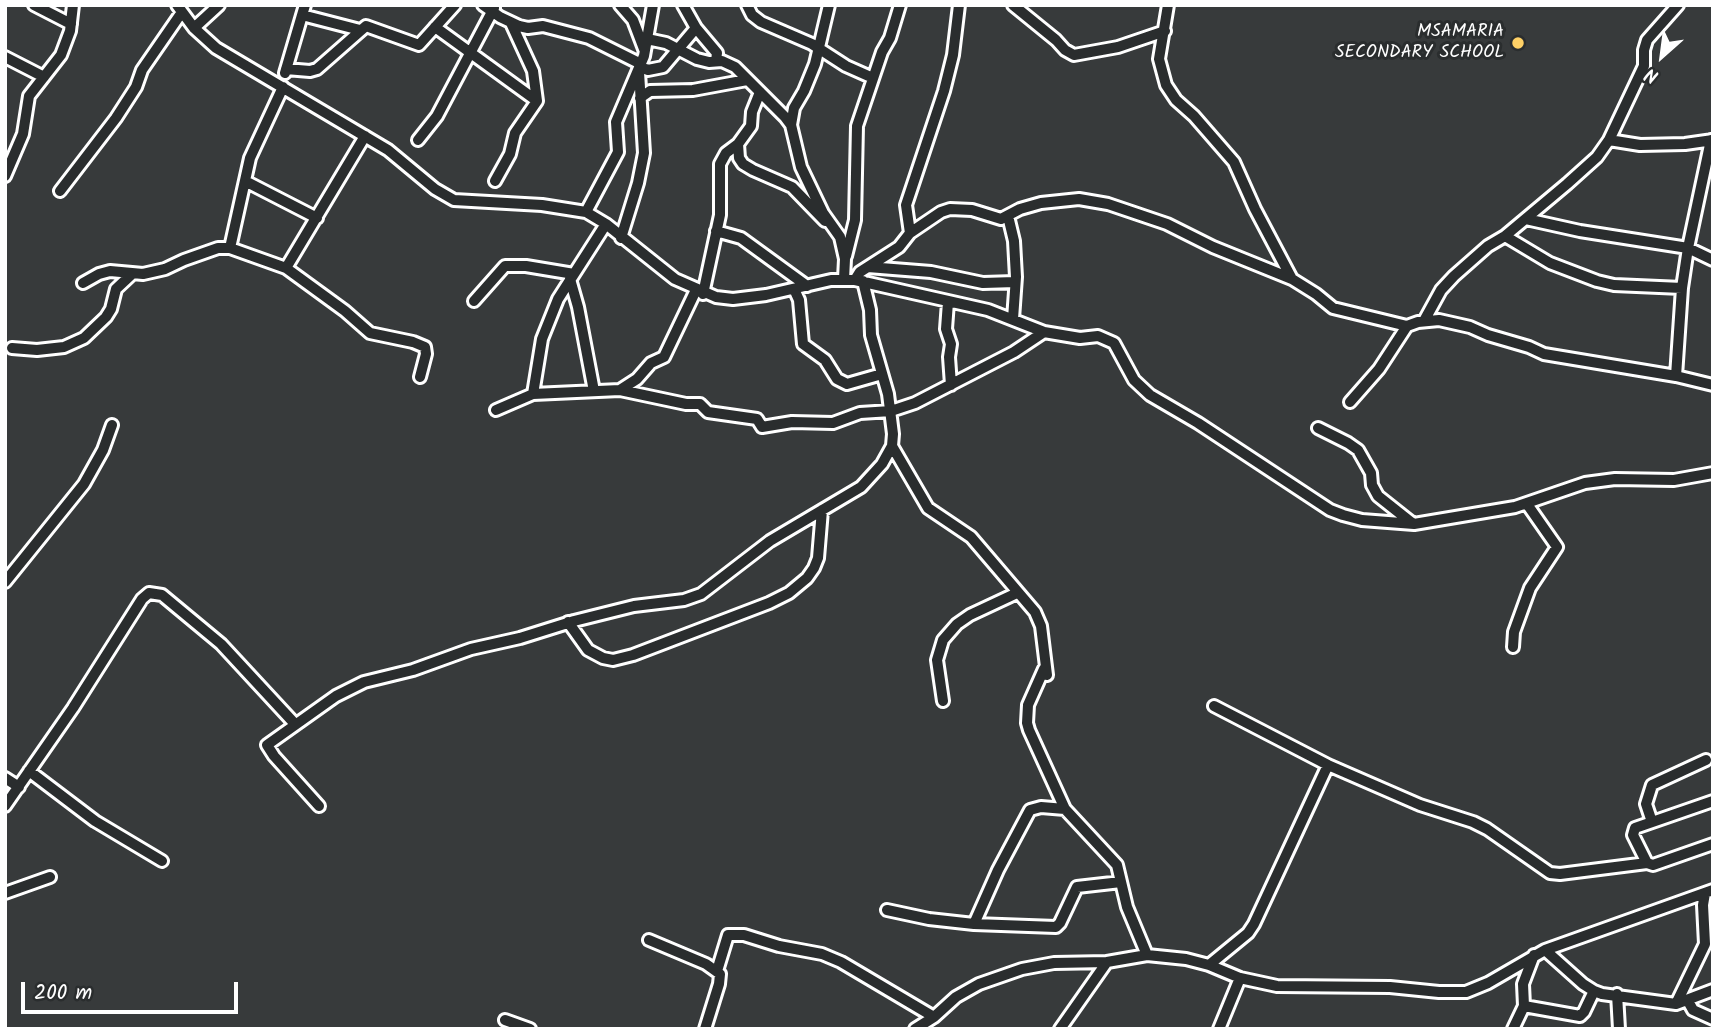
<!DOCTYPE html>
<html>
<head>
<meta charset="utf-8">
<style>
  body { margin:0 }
  #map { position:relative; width:1718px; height:1034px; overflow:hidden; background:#373a3b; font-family:Kalam,sans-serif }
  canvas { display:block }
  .frame { position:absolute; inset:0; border:7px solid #fff; pointer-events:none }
  .north { position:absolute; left:1627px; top:21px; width:70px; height:70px; -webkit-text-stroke:5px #2a2d2e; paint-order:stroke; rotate:208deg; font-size:19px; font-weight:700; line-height:28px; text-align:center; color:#fff }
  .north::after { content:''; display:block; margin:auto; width:24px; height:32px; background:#fff; clip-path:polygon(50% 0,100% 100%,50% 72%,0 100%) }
  .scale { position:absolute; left:21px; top:982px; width:217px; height:32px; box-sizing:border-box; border:4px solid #fff; border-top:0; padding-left:9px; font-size:21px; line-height:24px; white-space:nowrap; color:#fff; -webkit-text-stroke:5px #2a2d2e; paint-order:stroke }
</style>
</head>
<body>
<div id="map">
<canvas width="1718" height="1034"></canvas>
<div class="frame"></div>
<div class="north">N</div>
<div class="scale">200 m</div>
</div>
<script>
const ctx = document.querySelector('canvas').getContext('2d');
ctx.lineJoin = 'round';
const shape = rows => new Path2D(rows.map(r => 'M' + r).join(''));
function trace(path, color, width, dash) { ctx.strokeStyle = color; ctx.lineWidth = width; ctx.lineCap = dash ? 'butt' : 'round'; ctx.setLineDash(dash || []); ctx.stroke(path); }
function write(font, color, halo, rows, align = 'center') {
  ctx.font = font + ' Kalam,sans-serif'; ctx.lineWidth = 6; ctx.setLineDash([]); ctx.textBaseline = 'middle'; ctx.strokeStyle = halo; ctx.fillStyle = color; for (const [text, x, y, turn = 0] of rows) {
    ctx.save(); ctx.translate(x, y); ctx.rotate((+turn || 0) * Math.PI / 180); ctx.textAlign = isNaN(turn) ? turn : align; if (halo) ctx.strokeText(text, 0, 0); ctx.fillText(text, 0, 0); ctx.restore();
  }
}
const minor = shape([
  [34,5,71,24],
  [177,5,194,28,216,48,388,150,435,189,454,200,542,205,586,212,606,224,675,279,716,297,733,299,766,295,831,280,855,280,988,310,1044,332,1080,338,1098,336,1114,343,1134,380,1150,395,1198,423,1330,510,1343,515,1362,520,1414,524,1515,507,1585,483,1615,479,1674,480,1713,473],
  [483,5,500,17,519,26,528,28,543,26,589,38,641,64],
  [620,5,633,20,644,49],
  [683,5,696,28,717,53,716,61],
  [747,5,752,15,761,22,812,44,846,66,873,78],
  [1013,5,1056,40,1065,50,1074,55,1118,47,1165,31],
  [1168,5,1159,59,1166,85,1176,100,1194,116,1234,162,1255,209,1292,279],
  [302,15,360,30],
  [435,27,537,101],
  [194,28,219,5],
  [647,39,666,43,697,59,709,62,722,61,735,67,785,117,791,125,801,167,823,213,840,237,845,259,844,279],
  [5,57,44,77],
  [640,67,648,70,663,67,696,28],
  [286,69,310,71,317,69,366,26,419,45,455,5],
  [285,73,305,5],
  [760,92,752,112,751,126,738,144,739,158,743,164,753,170,792,187,825,221],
  [640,98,650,91,693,90,747,80],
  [791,125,794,108,804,91,815,64,829,5],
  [418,140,437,116,494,8],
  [1609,140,1644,66,1644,50,1647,40,1678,5],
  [5,176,23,134,29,96,61,55,70,31,73,5],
  [245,181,317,218],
  [495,181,510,154,515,133,537,101,533,71,511,23],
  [60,191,116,118,136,87,142,70,182,12],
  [586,212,618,152,616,122,644,56,653,5],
  [1008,216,1014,241,1016,277,1013,319],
  [1526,219,1580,231,1688,248,1713,260],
  [716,231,741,238,807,286],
  [910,233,906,205,944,91,953,55,959,5],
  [1505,236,1550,263,1597,281,1614,285,1682,288],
  [621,238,638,183,644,153,639,72],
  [230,248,250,158,283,87],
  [846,256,855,220,857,126,882,52,890,38,900,5],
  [868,267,931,272,983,283,1015,282],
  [286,268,365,136],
  [570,279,578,307,594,391],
  [855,280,860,272,899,247,910,233,941,212,950,209,972,210,1001,219,1020,209,1041,203,1079,199,1108,204,1167,224,1213,247,1292,279,1316,294,1333,308,1407,326,1418,322,1439,320,1470,327,1488,335,1529,347,1544,354,1676,376,1713,385],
  [83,283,99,274,110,271,143,274,165,269,184,260,218,248,230,248,286,268,345,311,370,333,413,342,425,347,426,354,420,377],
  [794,289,799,300,803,344,825,360,837,379,847,384,882,374],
  [703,294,720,215,720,164,726,153,738,144],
  [474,301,505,266,526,266,574,274],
  [948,302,946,329,951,344,949,357,951,385],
  [1424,321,1441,290,1454,276,1488,246,1505,236,1567,184,1597,157,1609,140,1640,145,1685,144,1713,140],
  [12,348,37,350,64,347,84,338,106,317,111,309,116,289,132,274],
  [1676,376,1682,288,1688,248,1711,140],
  [620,390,637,379,651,363,664,357,696,290],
  [533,394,542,339,558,299,606,224],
  [1350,402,1379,369,1407,326],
  [496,410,533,394,620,390,686,404,700,404,708,412,757,419,762,427,792,422,833,423,860,413,891,411,915,403,1014,352,1044,332],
  [1318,428,1348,443,1358,450,1371,473,1372,485,1378,496,1412,523],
  [892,446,928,508,971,537,1035,612,1041,626,1047,675],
  [5,582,84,484,103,450,112,425],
  [568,622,588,650,603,658,613,660,633,655,769,603,789,593,807,578,814,568,818,558,822,510],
  [1513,647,1514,632,1530,588,1557,547,1527,504],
  [1044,669,1028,705,1027,723,1029,730,1065,809,1117,865,1127,907,1147,955],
  [943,701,937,660,943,640,957,624,970,615,1017,593],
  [1214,706,1328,765,1420,805,1473,822,1487,829,1550,873,1560,874,1647,863],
  [29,771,95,821,162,861],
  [5,778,19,787],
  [1713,801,1635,828,1633,835,1647,863,1653,865,1713,844],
  [5,806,73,708,142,599,149,593,162,595,221,644,295,724],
  [319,806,274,756,267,745,336,696,364,682,413,670,471,649,520,638,574,621,634,606,684,600,701,594,770,541,861,487,882,464,892,446,893,434,888,394,871,335,870,310,863,281],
  [1652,822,1646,804,1652,785,1706,760],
  [5,893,50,877],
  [887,910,929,919,974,924,1056,927,1060,923,1077,887,1121,882],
  [974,924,998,870,1030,810,1041,807,1065,809],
  [649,940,706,964,720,974,719,984,705,1029],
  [1545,950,1583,984,1594,991,1602,994,1676,1004,1713,990],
  [1209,965,1248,933,1254,924,1328,765],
  [717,971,728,935,744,935,779,946,822,954,841,962,934,1017],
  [1617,994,1619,1029],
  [1688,1001,1693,1010,1713,1019],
  [1676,1004,1705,944,1703,905,1705,893],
  [1524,1006,1580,1016,1584,1012,1594,991],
  [505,1020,530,1029],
  [915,1029,934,1017,956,997,979,984,1022,969,1054,963,1107,962,1147,955,1186,959,1209,965,1240,978,1277,986,1390,987,1439,992,1466,992,1488,983,1545,950,1713,890],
  [1060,1029,1107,962],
  [1219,1029,1240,978],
  [1513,1029,1524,1006,1523,984,1534,955]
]);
const markers = [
  [1518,43,7,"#ffd166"]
];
const poiNames = [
  ["MSAMARIA",1504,33],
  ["SECONDARY SCHOOL",1504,54]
];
trace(minor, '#fff', 16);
trace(minor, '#2a2d2e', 10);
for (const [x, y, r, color] of markers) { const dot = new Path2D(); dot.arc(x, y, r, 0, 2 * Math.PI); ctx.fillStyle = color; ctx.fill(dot); trace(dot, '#2a2d2e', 2.5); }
write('18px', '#fff', '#2a2d2e', poiNames, 'right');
</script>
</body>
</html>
